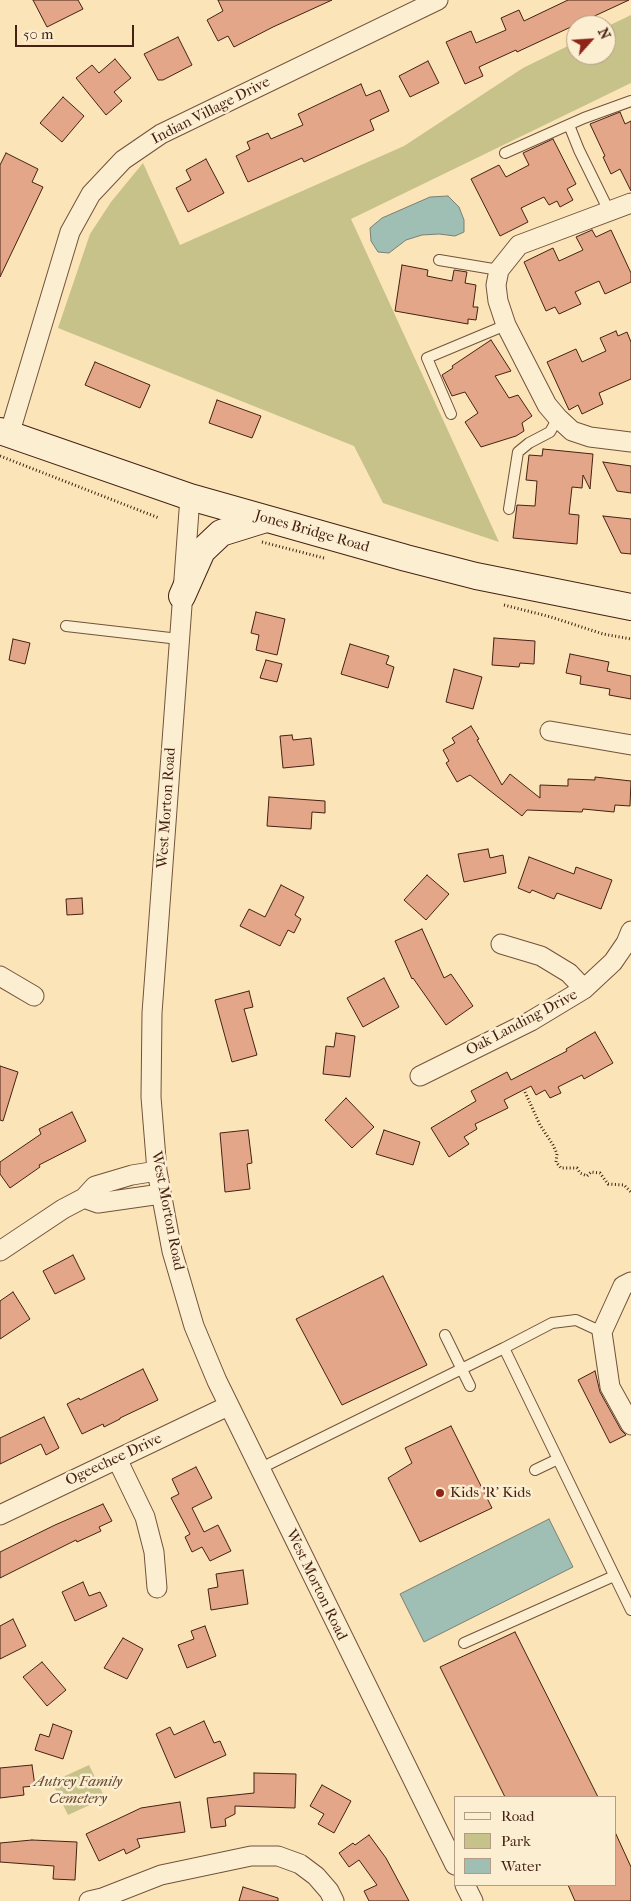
<!DOCTYPE html>
<html>
<head>
<meta charset="utf-8">
<style>
  body { margin:0 }
  #map { position:relative; width:631px; height:1901px; overflow:hidden; background:#fbe5b8; font-family:"IM FELL French Canon",serif }
  canvas { display:block }
  .legend { position:absolute; left:454px; top:1796px; width:162px; height:90px; box-sizing:border-box; background:#fceed1; border:1px solid #b39c85; margin:0; padding:6px 9px; list-style:none; font-size:15px; color:#452113 }
  .legend li { display:flex; align-items:center; gap:10px; height:25px }
  .legend b { width:25px; border:1px solid #b39c85 }
  .north { position:absolute; left:566px; top:15px; width:50px; height:50px; box-sizing:border-box; background:#fceed1; border:1px solid #b39c85; border-radius:50%; rotate:64deg; font-size:14px; font-weight:700; line-height:20px; text-align:center; color:#452113 }
  .north::after { content:''; display:block; margin:auto; width:18px; height:22px; background:#8f2418; clip-path:polygon(50% 0,100% 100%,50% 72%,0 100%) }
  .scale { position:absolute; left:15px; top:25px; width:119px; height:22px; box-sizing:border-box; border:2px solid #452113; border-top:0; padding-left:6px; font-size:15px; line-height:18px; white-space:nowrap; color:#452113; -webkit-text-stroke:4px #fceed1; paint-order:stroke }
</style>
</head>
<body>
<div id="map">
<canvas width="631" height="1901"></canvas>
<ul class="legend">
<li><b style="height:6px;background:#fceed1"></b>Road</li>
<li><b style="height:14px;background:#c6c289"></b>Park</li>
<li><b style="height:14px;background:#9fbeb4"></b>Water</li>
</ul>
<div class="north">N</div>
<div class="scale">50 m</div>
</div>
<script>
const ctx = document.querySelector('canvas').getContext('2d');
ctx.lineJoin = 'round';
function fill(path, color) { ctx.fillStyle = color; ctx.fill(path, 'evenodd'); }
const shape = rows => new Path2D(rows.map(r => 'M' + r).join(''));
function trace(path, color, width, dash) { ctx.strokeStyle = color; ctx.lineWidth = width; ctx.lineCap = dash ? 'butt' : 'round'; ctx.setLineDash(dash || []); ctx.stroke(path); }
function write(font, color, halo, rows, align = 'center') {
  ctx.font = font + ' "IM FELL French Canon",serif'; ctx.lineWidth = 5; ctx.setLineDash([]); ctx.textBaseline = 'middle'; ctx.strokeStyle = halo; ctx.fillStyle = color; for (const [text, x, y, turn = 0] of rows) {
    ctx.save(); ctx.translate(x, y); ctx.rotate((+turn || 0) * Math.PI / 180); ctx.textAlign = isNaN(turn) ? turn : align; if (halo) ctx.strokeText(text, 0, 0); ctx.fillText(text, 0, 0); ctx.restore();
  }
}
const green = shape([
  [631,15,631,83,351,219,499,542,383,503,354,446,58,328,90,234,111,202,143,163,180,245,404,146,523,68,576,42,576,55,606,55,606,27],
  [89,1765,105,1798,68,1815,52,1782]
]);
const water = shape([
  [448,196,459,207,464,220,464,232,455,236,439,234,422,235,406,240,389,253,378,252,371,241,370,228,382,218,430,197,448,196],
  [549,1519,573,1567,424,1642,400,1594,549,1519]
]);
const building = shape([
  [33,0,78,0,83,9,47,27,33,0],
  [218,0,332,0,273,27,234,47,228,36,218,41,207,20,223,11,218,0],
  [568,0,629,0,517,52,516,50,479,67,483,76,465,84,446,42,471,31,476,43,506,30,501,18,519,10,524,21,568,0],
  [178,37,192,65,163,80,158,80,144,54,178,37],
  [115,59,131,78,114,92,122,101,106,115,76,78,92,65,99,73,115,59],
  [428,61,439,83,410,97,399,76,428,61],
  [361,84,366,96,380,90,389,111,370,120,374,130,304,162,302,158,248,182,236,156,250,149,247,142,268,133,271,139,303,125,298,114,361,84],
  [63,97,84,116,62,142,40,123,63,97],
  [620,112,625,124,631,121,631,191,620,169,611,174,603,157,605,156,590,124,620,112],
  [553,139,576,184,567,189,573,200,560,207,557,201,549,205,544,197,521,208,528,222,500,236,471,179,499,165,506,177,529,165,523,153,553,139],
  [6,153,38,169,32,182,43,187,0,277,0,165,6,153],
  [206,159,224,193,188,212,176,188,191,180,186,170,206,159],
  [592,230,596,237,611,230,631,273,631,282,605,294,599,281,575,292,581,304,559,314,555,307,546,311,524,262,553,248,559,261,583,250,576,237,592,230],
  [402,265,428,270,427,276,452,281,454,270,467,272,465,283,476,285,473,307,478,307,476,320,468,319,468,324,395,311,402,265],
  [616,331,618,336,627,332,631,342,631,379,599,393,603,404,582,414,578,405,569,410,547,362,576,349,582,362,606,351,600,338,616,331],
  [491,340,511,371,495,376,509,398,518,395,532,416,522,423,524,431,516,436,481,447,465,422,478,413,465,392,452,396,442,375,453,368,452,366,491,340],
  [95,362,150,385,140,408,85,385,95,362],
  [217,400,261,416,252,438,209,423,217,400],
  [543,449,593,454,590,489,583,475,582,488,572,487,569,514,579,515,577,544,513,538,517,505,535,506,537,481,526,480,529,455,542,456,543,449],
  [603,462,631,466,631,493,617,491,603,462],
  [603,516,631,519,631,554,621,553,603,516],
  [256,612,285,619,277,655,256,650,259,635,251,633,256,612],
  [494,638,535,641,534,664,520,663,519,667,492,665,494,638],
  [13,639,30,643,25,664,9,660,13,639],
  [350,644,389,656,386,664,394,667,388,688,341,674,350,644],
  [570,654,609,662,607,671,631,676,631,699,609,695,610,689,580,684,581,676,566,673,570,654],
  [266,660,282,664,277,682,260,678,266,660],
  [454,669,482,677,473,709,446,702,454,669],
  [471,726,479,739,477,740,502,785,510,774,540,798,540,785,568,786,568,779,595,780,595,777,631,781,630,806,615,805,614,812,583,809,582,812,527,810,522,816,470,775,457,782,446,763,449,761,443,750,455,743,452,738,471,726],
  [292,735,293,740,311,738,314,765,283,768,280,736,292,735],
  [269,797,325,801,325,813,312,812,311,829,267,826,269,797],
  [488,849,490,858,503,855,506,873,464,882,458,854,488,849],
  [529,857,574,874,576,867,612,880,601,909,557,893,554,899,532,890,530,893,518,888,529,857],
  [427,875,449,894,426,920,404,900,427,875],
  [281,885,304,897,295,915,301,919,294,933,288,930,280,946,240,926,249,909,265,917,281,885],
  [82,898,83,914,67,915,66,899,82,898],
  [422,929,444,978,451,974,473,1006,446,1025,413,978,412,979,395,941,422,929],
  [384,978,399,1007,363,1027,347,998,384,978],
  [249,991,253,1007,244,1009,257,1055,232,1062,215,1000,249,991],
  [595,1032,613,1063,584,1079,582,1075,558,1087,561,1093,550,1098,545,1090,536,1095,531,1086,504,1100,508,1108,475,1124,477,1129,464,1137,469,1144,449,1157,431,1128,476,1101,471,1091,507,1072,511,1080,567,1051,566,1049,595,1032],
  [336,1033,355,1036,350,1077,323,1074,326,1046,334,1047,336,1033],
  [0,1066,18,1072,3,1121,0,1120,0,1066],
  [346,1098,374,1127,352,1148,325,1120,346,1098],
  [72,1112,86,1141,39,1165,40,1167,10,1188,0,1174,0,1162,41,1134,39,1129,72,1112],
  [248,1130,252,1163,247,1164,250,1189,225,1192,220,1133,248,1130],
  [384,1130,420,1142,413,1165,376,1154,384,1130],
  [73,1255,85,1279,55,1294,43,1271,73,1255],
  [383,1276,427,1365,342,1405,296,1319,383,1276],
  [13,1292,30,1319,0,1339,0,1301,13,1292],
  [143,1369,158,1400,120,1418,120,1419,104,1427,103,1424,82,1434,67,1404,79,1398,80,1400,143,1369],
  [595,1371,600,1392,621,1430,626,1435,610,1443,578,1380,595,1371],
  [44,1417,59,1448,46,1455,41,1444,0,1464,0,1438,44,1417],
  [451,1426,492,1508,420,1542,388,1478,412,1463,405,1448,451,1426],
  [196,1467,212,1498,192,1508,204,1532,218,1525,231,1551,210,1561,202,1547,192,1552,185,1537,190,1534,171,1498,179,1494,172,1479,196,1467],
  [103,1504,112,1521,99,1527,101,1531,77,1542,76,1540,0,1578,0,1552,55,1525,103,1504],
  [243,1570,248,1604,211,1610,208,1589,218,1587,216,1574,243,1570],
  [83,1582,89,1596,100,1592,107,1606,75,1621,62,1592,83,1582],
  [13,1619,26,1646,0,1659,0,1626,13,1619],
  [205,1626,216,1656,187,1668,178,1645,194,1639,191,1631,205,1626],
  [515,1632,598,1797,505,1797,440,1667,515,1632],
  [123,1638,143,1649,127,1679,104,1668,123,1638],
  [42,1662,66,1690,47,1706,23,1677,42,1662],
  [204,1721,214,1743,220,1741,226,1755,175,1778,156,1734,170,1727,174,1735,204,1721],
  [53,1724,72,1731,63,1759,35,1750,40,1734,49,1737,53,1724],
  [32,1765,35,1786,23,1787,24,1795,0,1798,0,1768,32,1765],
  [254,1773,296,1774,295,1808,235,1806,235,1814,225,1819,226,1826,211,1828,207,1798,254,1793,254,1773],
  [322,1785,351,1801,334,1833,318,1824,324,1814,310,1806,322,1785],
  [180,1802,185,1832,137,1839,140,1847,126,1854,124,1849,99,1861,86,1834,141,1808,180,1802],
  [615,1832,631,1867,631,1901,575,1901,568,1885,615,1885,615,1832],
  [369,1835,386,1858,409,1901,369,1901,364,1891,377,1885,359,1860,349,1867,339,1853,353,1843,355,1845,369,1835],
  [32,1840,77,1842,75,1880,53,1879,54,1866,0,1862,0,1843,32,1840],
  [243,1887,278,1898,278,1901,239,1901,243,1887]
]);
const path = shape([
  [0,456,159,518],
  [262,542,324,558],
  [504,605,551,617,603,634,631,639],
  [525,1092,540,1125,553,1145,557,1154,556,1162,561,1168,577,1168,580,1173,587,1176,591,1172,600,1173,608,1184,624,1185,631,1192]
]);
const lane = shape([
  [569,125,579,150,609,211],
  [505,153,584,118,631,101],
  [439,260,499,270],
  [451,414,427,358,506,325],
  [509,509,518,452,529,443,550,432,558,418],
  [66,626,179,639],
  [602,1332,576,1320,552,1323,504,1348,631,1610],
  [445,1335,470,1386],
  [259,1469,504,1348],
  [535,1470,558,1459],
  [464,1643,614,1576]
]);
const street = shape([
  [631,203,519,245,499,270,496,285,498,301,506,325,547,405,558,418,572,431,590,437,631,442],
  [9,435,70,232,91,194,123,160,161,134,438,0],
  [190,497,152,1013,151,1097,157,1171,172,1251,194,1326,217,1381,455,1865],
  [550,731,631,745],
  [501,944,541,956,569,973,584,989],
  [0,976,34,996],
  [420,1076,531,1021,584,989,613,962,626,943,631,931],
  [84,1198,98,1203,161,1194],
  [0,1251,63,1209,84,1198,95,1186,132,1175,157,1171],
  [631,1282,623,1286,602,1332,610,1387,631,1425],
  [117,1459,145,1517,154,1552,157,1588],
  [0,1515,228,1406],
  [465,1885,473,1901],
  [89,1901,102,1898,161,1875,251,1856,278,1856,300,1864,316,1876,329,1891,334,1901]
]);
const secondary = shape([
  [0,431,190,497,406,558,476,576,631,607],
  [182,596,202,551,221,533,266,519]
]);
const markers = [
  [440,1493,5,"#8f2418"]
];
const streetNames = [
  ["Indian Village Drive",211,111,-27],
  ["Jones Bridge Road",312,532,16],
  ["West Morton Road",167,808,-86],
  ["Oak Landing Drive",522,1023,-28],
  ["West Morton Road",167,1211,79],
  ["Ogeechee Drive",114,1460,-25],
  ["West Morton Road",316,1585,64]
];
const poiNames = [
  ["Kids 'R' Kids",450,1493]
];
const parkNames = [
  ["Autrey Family",78,1782],
  ["Cemetery",78,1799]
];
fill(green, '#c6c289');
fill(water, '#9fbeb4');
trace(water, '#7b7f74', 1);
fill(building, '#e4a689');
trace(building, '#452113', 1);
trace(lane, '#72523c', 12);
trace(street, '#72523c', 21);
trace(secondary, '#452113', 28);
trace(path, '#452113', 3, [1, 2.5]);
trace(lane, '#fceed1', 10);
trace(street, '#fceed1', 19);
trace(secondary, '#fceed1', 26);
for (const [x, y, r, color] of markers) { const dot = new Path2D(); dot.arc(x, y, r, 0, 2 * Math.PI); ctx.fillStyle = color; ctx.fill(dot); trace(dot, '#fceed1', 2); }
write('15px', '#452113', '#fceed1', streetNames);
write('15px', '#452113', '#fceed1', poiNames, 'left');
write('italic 15px', '#654930', '#fceed1', parkNames);
</script>
</body>
</html>
